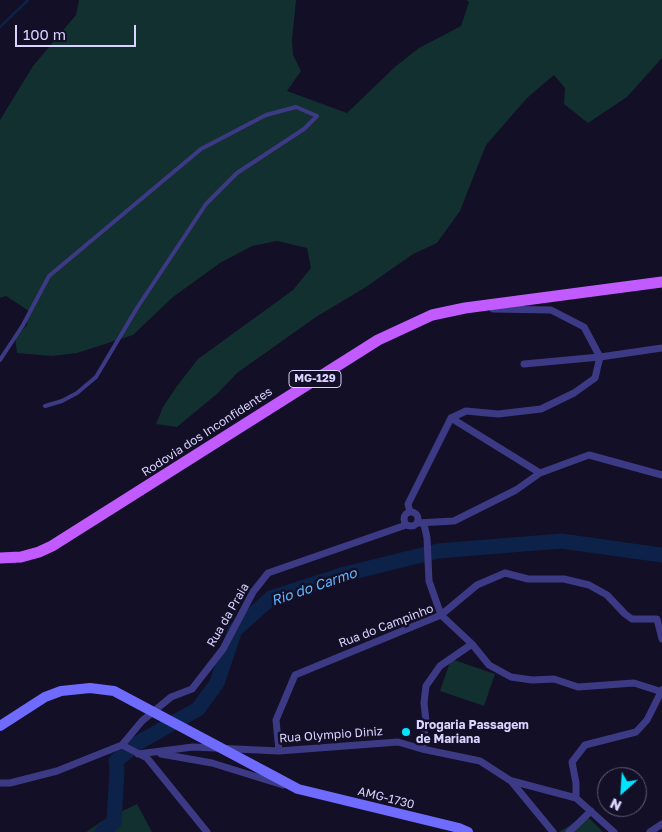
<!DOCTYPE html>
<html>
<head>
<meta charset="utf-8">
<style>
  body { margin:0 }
  #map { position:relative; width:662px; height:832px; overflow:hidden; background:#130f26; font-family:"Golos Text",sans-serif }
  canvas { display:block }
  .north { position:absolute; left:597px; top:767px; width:50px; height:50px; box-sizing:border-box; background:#130f26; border:1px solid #625e7d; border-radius:50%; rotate:206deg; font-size:14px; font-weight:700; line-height:20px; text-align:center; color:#d9d4ff }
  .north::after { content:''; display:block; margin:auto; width:18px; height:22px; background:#00e5ff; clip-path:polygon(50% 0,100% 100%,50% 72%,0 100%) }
  .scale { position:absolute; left:15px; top:25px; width:121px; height:22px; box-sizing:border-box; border:2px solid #d9d4ff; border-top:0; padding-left:6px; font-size:15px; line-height:18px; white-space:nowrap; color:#d9d4ff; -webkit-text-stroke:4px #130f26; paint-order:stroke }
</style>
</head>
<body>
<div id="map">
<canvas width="662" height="832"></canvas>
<div class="north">N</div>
<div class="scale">100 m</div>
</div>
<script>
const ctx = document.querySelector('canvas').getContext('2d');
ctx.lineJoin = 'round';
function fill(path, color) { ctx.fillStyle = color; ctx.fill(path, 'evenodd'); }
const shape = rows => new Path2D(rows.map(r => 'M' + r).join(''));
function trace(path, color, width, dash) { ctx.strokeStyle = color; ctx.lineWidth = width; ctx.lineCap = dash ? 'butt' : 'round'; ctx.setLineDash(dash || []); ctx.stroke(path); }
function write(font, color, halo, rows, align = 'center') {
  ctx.font = font + ' "Golos Text",sans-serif'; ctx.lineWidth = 5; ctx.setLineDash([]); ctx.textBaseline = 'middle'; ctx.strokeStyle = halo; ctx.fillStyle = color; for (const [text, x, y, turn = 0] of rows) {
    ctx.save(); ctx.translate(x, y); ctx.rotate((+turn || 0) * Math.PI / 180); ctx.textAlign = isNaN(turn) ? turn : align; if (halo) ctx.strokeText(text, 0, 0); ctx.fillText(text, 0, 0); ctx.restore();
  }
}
const green = shape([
  [79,0,296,0,292,40,293,55,301,71,287,91,347,113,396,66,419,48,461,26,469,2,466,0,662,0,662,58,627,97,588,123,564,104,565,88,554,75,527,98,486,145,460,211,437,243,413,254,366,287,316,317,237,373,218,393,177,427,156,424,163,407,177,386,198,359,293,290,311,268,307,248,277,241,252,246,220,263,173,297,133,335,77,353,52,356,17,353,15,337,27,325,29,311,6,296,0,298,0,120,33,66,76,15],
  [451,659,495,674,484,706,440,691],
  [137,804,152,832,86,832,104,820],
  [586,815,603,832,559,832]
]);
const stream = shape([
  [0,27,28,0]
]);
const river = shape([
  [102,832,114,822,117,771,116,761,136,744,198,709,217,683,235,630,271,598,345,574,438,551,561,541,662,555]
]);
const service = shape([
  [0,360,23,325,49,276,201,149,266,115,296,107,317,116,304,129,237,173,206,204,137,308,96,377,77,393,62,401,45,406]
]);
const minor = shape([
  [524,364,600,357,662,348],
  [451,418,466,411,498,414,541,409,574,393,595,378,600,357,584,327,551,310,493,309],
  [451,418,540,473],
  '404 519a7 7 0 1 1 14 0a7 7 0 1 1-14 0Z',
  [410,512,408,504,451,418],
  [417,523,454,521,516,490,540,473,589,455,662,475],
  [424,524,427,538,429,581,441,615,477,585,505,573,528,579,564,579,589,585,607,595,625,614,632,619,657,619,662,639],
  [122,745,147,758,207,832],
  [422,749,426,721,424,703,426,686,440,666,472,644],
  [279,751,276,720,295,675,441,615,472,644,489,665,511,677,532,680,554,679,578,687,634,683,662,692],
  [138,754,193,747,279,751,398,742,422,749,480,761,511,781,553,832],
  [161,754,212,763,283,785],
  [512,781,576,798,614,832],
  [0,783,10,783,57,771,122,745,142,721,171,697,192,689,223,649,253,592,268,573,406,525],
  [576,798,576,783,572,762,585,745,636,732,647,720,662,690],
  [569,832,591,811],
  [650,832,662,824]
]);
const secondary = shape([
  [0,726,45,697,61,691,90,688,114,691,298,789,459,828,468,832]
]);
const primary = shape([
  [0,558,21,557,39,552,52,546,378,340,432,315,465,308,662,282]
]);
const markers = [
  [406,732,5,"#00e5ff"]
];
const shields = [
  [315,379,52]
];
const shieldNames = [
  ["MG-129",315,379]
];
const streetNames = [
  ["Rodovia dos Inconfidentes",207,432,-33],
  ["Rua da Praia",228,615,-60],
  ["Rua do Campinho",386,626,-21],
  ["Rua Olympio Diniz",331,735,-4],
  ["AMG-1730",386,798,14]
];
const poiNames = [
  ["Drogaria Passagem",416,725],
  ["de Mariana",416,739]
];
const waterNames = [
  ["Rio do Carmo",314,587,-19]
];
fill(green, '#12302f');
trace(stream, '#0c2248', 2.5);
trace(river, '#0c2248', 15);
trace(service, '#3d3a85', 4);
trace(minor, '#3d3a85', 7);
trace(secondary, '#6f6bff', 10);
trace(primary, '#c25bff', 11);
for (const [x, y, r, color] of markers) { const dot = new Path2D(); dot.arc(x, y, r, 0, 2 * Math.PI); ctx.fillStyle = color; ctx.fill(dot); trace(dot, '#130f26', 2); }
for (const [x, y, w] of shields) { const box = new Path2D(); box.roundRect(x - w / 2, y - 8.5, w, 17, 4); ctx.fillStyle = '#130f26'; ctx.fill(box); trace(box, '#d9d4ff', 1); }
write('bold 11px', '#d9d4ff', null, shieldNames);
write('12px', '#d9d4ff', '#130f26', streetNames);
write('bold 12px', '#d9d4ff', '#130f26', poiNames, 'left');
write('italic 14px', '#62b6ff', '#130f26', waterNames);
</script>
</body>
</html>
